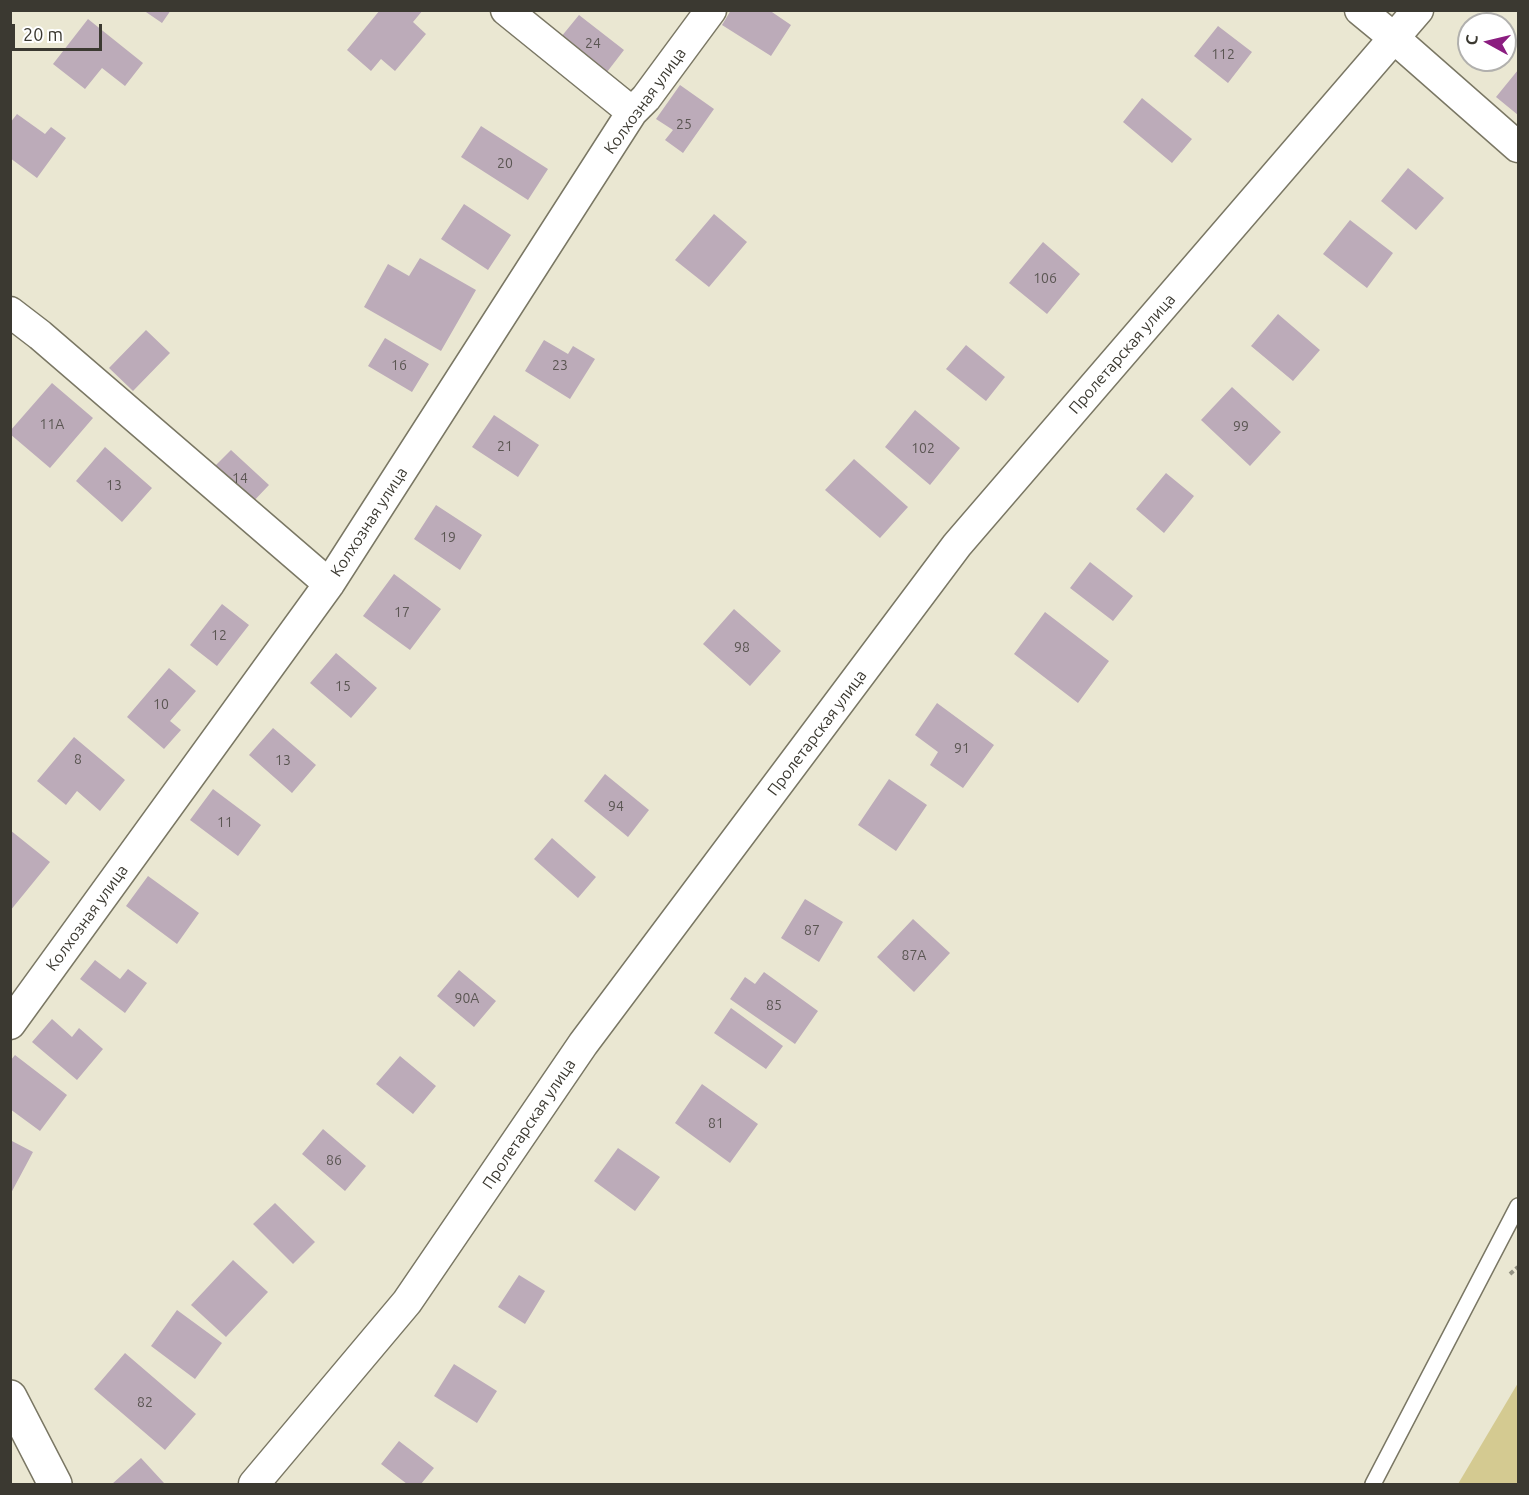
<!DOCTYPE html>
<html>
<head>
<meta charset="utf-8">
<style>
  body { margin:0 }
  #map { position:relative; width:1529px; height:1495px; overflow:hidden; background:#eae7d2; font-family:Ubuntu,sans-serif }
  canvas { display:block }
  .frame { position:absolute; inset:0; border:12px solid #3b3931; pointer-events:none }
  .north { position:absolute; left:1457px; top:12px; width:60px; height:60px; box-sizing:border-box; background:#fff; border:2px solid #b1b0ad; border-radius:50%; rotate:278deg; font-size:16px; font-weight:700; line-height:24px; text-align:center; color:#3b3931 }
  .north::after { content:''; display:block; margin:auto; width:21px; height:27px; background:#8b1d80; clip-path:polygon(50% 0,100% 100%,50% 72%,0 100%) }
  .scale { position:absolute; left:12px; top:24px; width:90px; height:27px; box-sizing:border-box; border:3px solid #3b3931; border-top:0; padding-left:8px; font-size:18px; line-height:21px; white-space:nowrap; color:#3b3931; -webkit-text-stroke:4px #fff; paint-order:stroke }
</style>
</head>
<body>
<div id="map">
<canvas width="1529" height="1495"></canvas>
<div class="frame"></div>
<div class="north">С</div>
<div class="scale">20 m</div>
</div>
<script>
const ctx = document.querySelector('canvas').getContext('2d');
ctx.lineJoin = 'round';
function fill(path, color) { ctx.fillStyle = color; ctx.fill(path, 'evenodd'); }
const shape = rows => new Path2D(rows.map(r => 'M' + r).join(''));
function trace(path, color, width, dash) { ctx.strokeStyle = color; ctx.lineWidth = width; ctx.lineCap = dash ? 'butt' : 'round'; ctx.setLineDash(dash || []); ctx.stroke(path); }
function write(font, color, halo, rows, align = 'center') {
  ctx.font = font + ' Ubuntu,sans-serif'; ctx.lineWidth = 4.5; ctx.setLineDash([]); ctx.textBaseline = 'middle'; ctx.strokeStyle = halo; ctx.fillStyle = color; for (const [text, x, y, turn = 0] of rows) {
    ctx.save(); ctx.translate(x, y); ctx.rotate((+turn || 0) * Math.PI / 180); ctx.textAlign = isNaN(turn) ? turn : align; if (halo) ctx.strokeText(text, 0, 0); ctx.fillText(text, 0, 0); ctx.restore();
  }
}
const green = shape([
  [1518,1383,1518,1484,1458,1484]
]);
const building = shape([
  [143,10,171,10,162,23],
  [380,10,423,10,413,22,426,34,395,71,381,59,371,71,347,50],
  [731,10,769,10,791,25,771,56,722,25],
  [579,15,624,50,607,72,561,37],
  [88,19,143,63,125,86,102,68,85,89,53,64],
  [1218,26,1252,52,1228,83,1194,56],
  [1518,70,1518,115,1496,97],
  [680,85,714,109,683,153,665,140,673,130,656,119],
  [1142,98,1192,139,1172,163,1123,122],
  [17,114,45,134,51,127,66,138,37,178,10,158,10,123],
  [481,126,548,169,528,200,461,157],
  [1408,168,1444,198,1416,230,1381,201],
  [464,204,511,235,488,270,441,239],
  [714,214,747,242,709,287,675,260],
  [1350,220,1393,253,1367,288,1323,254],
  [1043,242,1080,274,1047,314,1009,283],
  [420,258,476,290,441,351,364,307,388,264,409,276],
  [1278,314,1320,350,1293,381,1251,346],
  [146,330,170,353,133,391,109,368],
  [385,338,429,364,412,392,368,366],
  [544,340,568,354,573,346,595,359,570,399,525,371],
  [966,345,1005,377,986,401,946,369],
  [52,383,93,418,50,468,10,434,10,431],
  [1232,387,1281,432,1250,466,1201,420],
  [915,410,960,448,930,485,885,447],
  [494,415,539,445,518,477,472,447],
  [105,447,152,488,122,522,76,481],
  [231,450,269,485,249,506,211,470],
  [854,459,908,507,880,538,825,490],
  [1166,473,1194,496,1164,533,1136,509],
  [436,505,482,535,460,570,414,539],
  [1090,562,1133,596,1113,621,1070,588],
  [394,574,441,609,410,650,363,616],
  [222,604,249,625,217,666,190,645],
  [734,609,781,651,750,686,703,644],
  [1045,612,1109,661,1078,703,1014,654],
  [336,653,377,688,351,718,310,683],
  [169,668,196,691,170,721,181,730,164,749,127,717],
  [937,703,994,745,963,788,930,765,938,752,915,735],
  [273,728,316,765,292,793,249,755],
  [74,737,125,780,100,811,77,791,66,805,37,781],
  [605,774,649,810,628,837,584,801],
  [889,779,927,805,896,851,858,825],
  [213,789,261,825,238,856,190,820],
  [10,830,50,862,10,911],
  [552,838,596,877,578,898,534,859],
  [148,876,199,913,177,944,126,906],
  [805,899,843,922,819,962,781,938],
  [913,919,950,953,914,992,877,957],
  [95,960,120,979,128,969,147,983,125,1013,80,979],
  [459,970,496,1001,474,1027,437,996],
  [764,972,818,1011,795,1044,730,999,745,977,755,984],
  [731,1008,783,1046,766,1069,714,1033],
  [52,1019,72,1037,79,1028,103,1049,77,1080,32,1042],
  [15,1055,67,1095,40,1131,10,1109,10,1061],
  [400,1056,436,1086,413,1114,376,1084],
  [702,1084,758,1124,730,1163,675,1123],
  [323,1129,366,1166,345,1191,302,1154],
  [10,1140,33,1152,10,1195],
  [618,1148,660,1177,635,1211,594,1181],
  [275,1203,315,1242,293,1264,253,1224],
  [233,1260,268,1292,226,1337,191,1305],
  [519,1275,545,1291,525,1324,498,1307],
  [177,1310,222,1343,195,1379,151,1346],
  [125,1353,196,1414,165,1450,94,1389],
  [454,1364,497,1391,477,1423,434,1396],
  [399,1441,434,1468,421,1484,407,1484,381,1464],
  [141,1458,164,1483,162,1484,112,1484]
]);
const path = shape([
  [1510,1274,1518,1267]
]);
const service = shape([
  [1373,1484,1518,1206]
]);
const minor = shape([
  [506,10,632,112],
  [1360,10,1394,38,1518,147],
  [10,312,40,335,329,584],
  [10,1024,329,584,632,112,646,98,711,10],
  [254,1484,407,1302,583,1044,957,545,1418,10]
]);
const tertiary = shape([
  [10,1397,55,1484]
]);
const numberNames = [
  ["24",593,43],
  ["112",1223,54],
  ["25",684,124],
  ["20",505,163],
  ["106",1045,278],
  ["16",399,365],
  ["23",560,365],
  ["11А",52,424],
  ["99",1241,426],
  ["21",505,446],
  ["102",923,448],
  ["14",240,478],
  ["13",114,485],
  ["19",448,537],
  ["17",402,612],
  ["12",219,635],
  ["98",742,647],
  ["15",343,686],
  ["10",161,704],
  ["91",962,748],
  ["8",78,759],
  ["13",283,760],
  ["94",616,806],
  ["11",225,822],
  ["87",812,930],
  ["87А",914,955],
  ["90А",467,998],
  ["85",774,1005],
  ["81",716,1123],
  ["86",334,1160],
  ["82",145,1402]
];
const streetNames = [
  ["Колхозная улица",645,101,-54],
  ["Пролетарская улица",1122,354,-49],
  ["Колхозная улица",369,522,-57],
  ["Пролетарская улица",817,733,-53],
  ["Колхозная улица",87,918,-54],
  ["Пролетарская улица",529,1124,-56]
];
fill(green, '#d4ca91');
fill(building, '#bcabb9');
trace(service, '#7a7764', 18);
trace(minor, '#7a7764', 33);
trace(tertiary, '#7a7764', 36);
trace(path, '#969485', 4, [4.5, 3]);
trace(service, '#fff', 15);
trace(minor, '#fff', 30);
trace(tertiary, '#fff', 33);
write('14px', '#5b5653', null, numberNames);
write('16px', '#3b3931', '#fff', streetNames);
</script>
</body>
</html>
